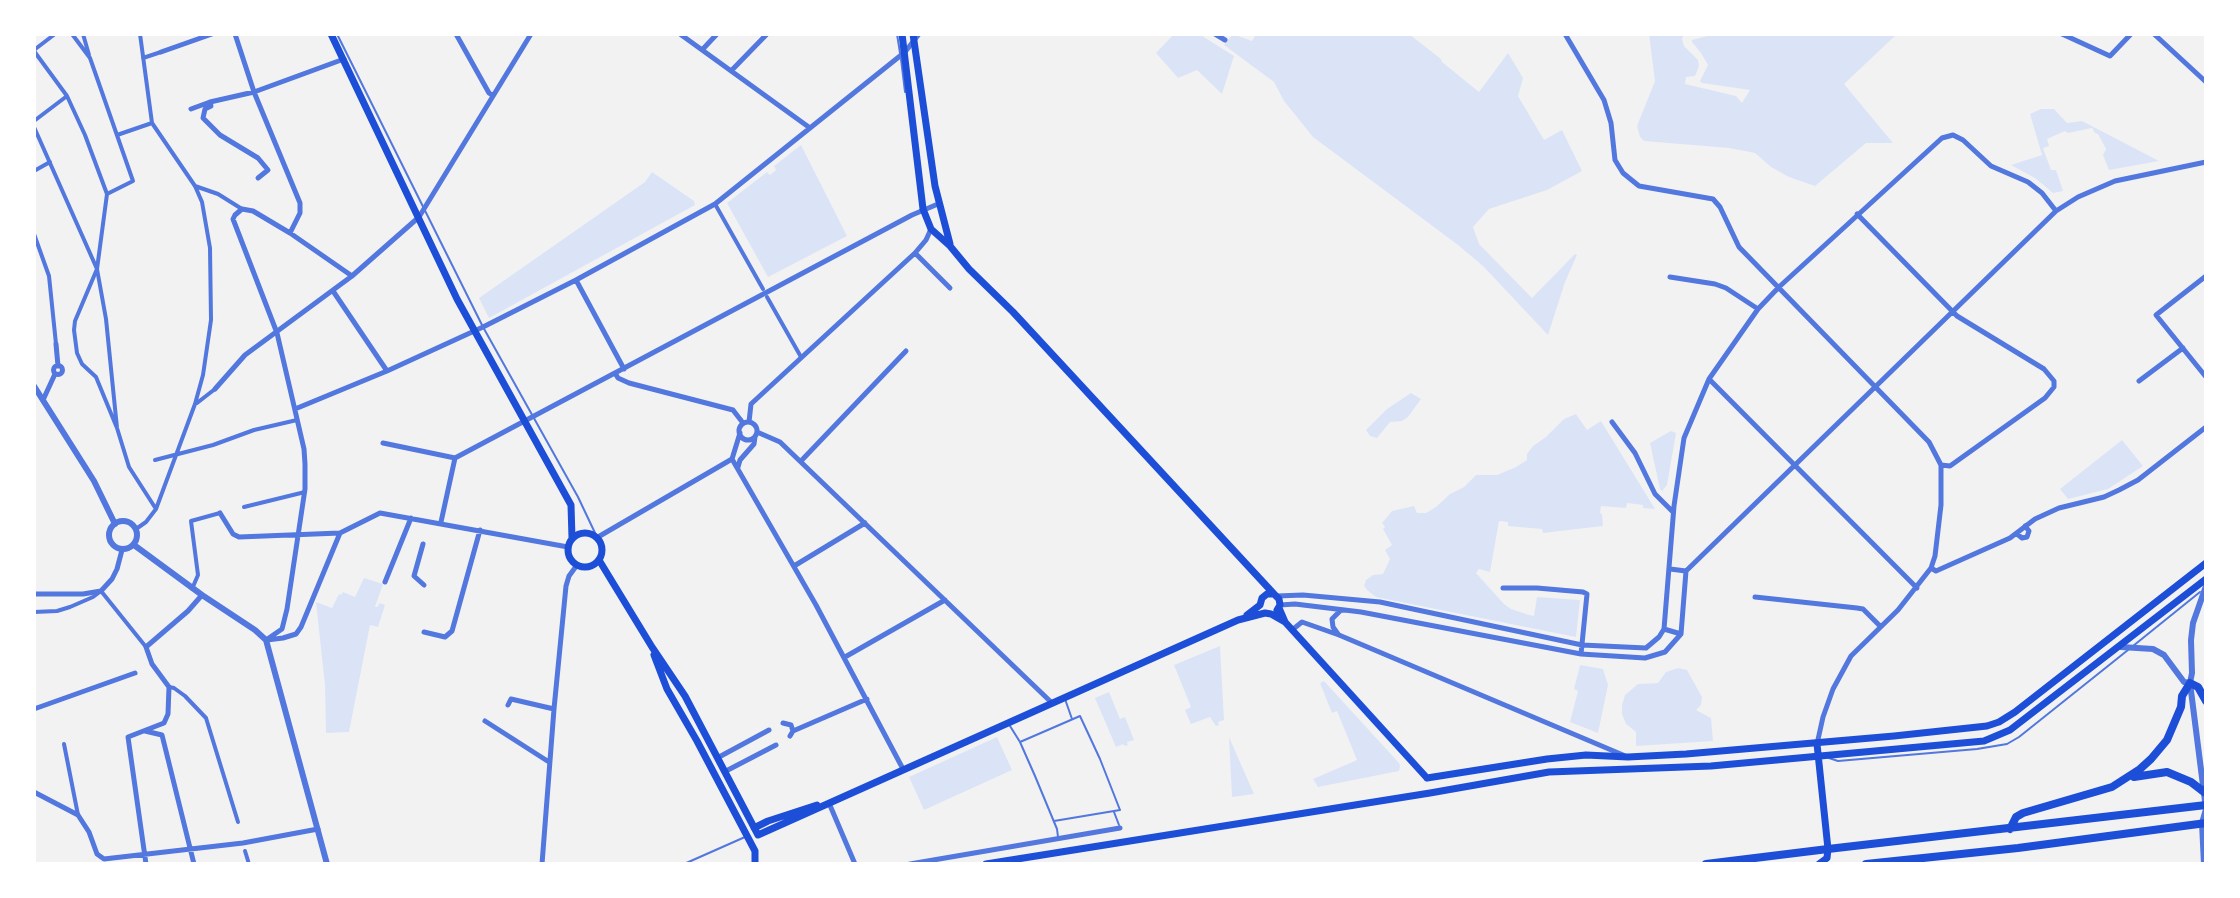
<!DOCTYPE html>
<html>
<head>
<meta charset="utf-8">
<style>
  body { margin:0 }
  #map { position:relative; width:2240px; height:898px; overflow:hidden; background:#f2f2f2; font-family:"Sofia Sans Condensed",sans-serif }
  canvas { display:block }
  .frame { position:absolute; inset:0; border:36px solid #fff; pointer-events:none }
</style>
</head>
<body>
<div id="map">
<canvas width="2240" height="898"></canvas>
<div class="frame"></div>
</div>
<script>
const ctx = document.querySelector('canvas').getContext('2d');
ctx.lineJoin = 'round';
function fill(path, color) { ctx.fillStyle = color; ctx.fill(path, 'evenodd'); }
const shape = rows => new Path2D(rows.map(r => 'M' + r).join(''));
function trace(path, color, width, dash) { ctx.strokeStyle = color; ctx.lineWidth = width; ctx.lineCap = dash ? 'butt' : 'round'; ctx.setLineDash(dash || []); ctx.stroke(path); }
const green = shape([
  [1174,34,1199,34,1234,56,1222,94,1197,70,1178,78,1156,53],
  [1233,34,1252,41,1256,34,1409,34,1441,59,1442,62,1479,92,1508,53,1523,78,1518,96,1544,140,1562,130,1582,171,1547,190,1489,209,1473,227,1479,244,1532,298,1575,254,1577,255,1565,282,1548,335,1483,266,1458,245,1313,137,1284,101,1274,82,1224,45],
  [1649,34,1684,34,1682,39,1684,46,1698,60,1699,66,1695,76,1686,77,1685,84,1736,96,1742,103,1750,90,1702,83,1700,81,1708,65,1701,53,1692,42,1692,40,1714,34,1897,34,1844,84,1893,143,1866,143,1815,186,1789,177,1771,167,1755,153,1729,148,1644,141,1640,137,1637,126,1655,81],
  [2041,109,2054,109,2067,123,2082,121,2159,161,2109,170,2103,155,2106,149,2098,134,2095,133,2092,128,2068,133,2065,131,2047,139,2049,146,2043,148,2051,170,2056,170,2063,191,2053,193,2035,178,2011,165,2042,155,2030,114],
  [801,145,847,236,768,277,727,203,767,172,770,175,776,170,774,166],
  [652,172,694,201,695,205,489,318,479,298,645,182],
  [1411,393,1421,399,1408,417,1402,421,1390,422,1377,438,1370,436,1366,430,1387,409],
  [1576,414,1587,430,1601,421,1655,509,1643,508,1643,505,1627,503,1626,508,1601,506,1600,513,1602,514,1603,526,1543,533,1542,529,1508,526,1508,522,1499,521,1490,572,1479,569,1476,573,1504,604,1511,609,1529,615,1534,616,1537,597,1580,600,1576,637,1376,597,1367,590,1364,586,1366,580,1373,575,1383,574,1390,559,1385,550,1392,545,1383,529,1385,527,1382,523,1392,511,1414,506,1417,513,1426,513,1436,507,1450,494,1464,487,1476,475,1497,475,1516,467,1527,460,1527,454,1533,446,1546,437,1564,419],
  [1671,431,1676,433,1667,485,1662,491,1660,489,1650,443],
  [2122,440,2143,466,2108,489,2068,499,2060,489],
  [364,578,383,584,375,607,377,607,380,603,385,605,378,627,370,625,349,732,326,733,325,686,316,602,332,608,339,594,341,595,343,592,355,597],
  [1220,646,1224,720,1218,722,1219,725,1216,726,1210,717,1191,724,1185,710,1191,707,1174,665],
  [1580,665,1603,669,1608,685,1598,733,1570,722,1578,691,1574,689],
  [1678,668,1687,670,1702,697,1701,705,1696,710,1711,718,1713,741,1636,746,1636,732,1626,724,1622,714,1622,705,1625,695,1638,684,1658,683,1666,672],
  [1324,681,1399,763,1400,766,1399,771,1318,787,1313,779,1357,760,1337,711,1332,713,1320,683],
  [1109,692,1120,719,1125,717,1134,740,1127,742,1128,745,1125,746,1123,744,1116,747,1095,698],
  [997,737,1012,770,924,810,909,777],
  [1229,737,1254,794,1232,797]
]);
const service = shape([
  [337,34,483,327,578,497,596,535],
  [897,34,900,53],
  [901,59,905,92],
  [2133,646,2200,592],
  [1065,699,1072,719],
  [1010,726,1020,742,1035,776,1057,829,1058,837],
  [1020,742,1080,716,1100,759,1120,810,1054,821],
  [1829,758,1838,761,1977,749,2007,744,2019,737,2128,650],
  [1114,812,1119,825],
  [684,864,745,837]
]);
const pedestrian = shape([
  [72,34,90,58,133,181,107,194],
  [83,34,89,55],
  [34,50,55,34],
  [34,51,67,96,85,135,107,194,97,269,75,321,74,330,77,353,82,364,96,377,117,428],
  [143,58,161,52],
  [34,121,67,96],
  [34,127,97,269,106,319,117,428,129,467,156,509],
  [117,135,152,123],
  [34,171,50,162],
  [195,186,218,194,242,209],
  [715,204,763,289],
  [34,234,49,276,56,344],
  [767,297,801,357],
  [197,403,215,389],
  [155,460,213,445,254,430,297,420],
  [244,507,305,492],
  [136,529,146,522,156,509,195,404,203,375,211,320,210,248,202,202,195,186,152,123,140,34],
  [192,589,198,575,191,521,220,513],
  [34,612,57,611,70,607,93,597,101,591,146,647],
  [169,687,174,688,185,696,206,718,238,822],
  [64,744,78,815],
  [245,851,249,864]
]);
const minor = shape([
  [235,34,254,92,300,203,300,213,290,233],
  [456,34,489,93,492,95],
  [680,34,810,128],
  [1215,34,1225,40],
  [1565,34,1604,100,1611,123,1615,160,1623,173,1639,186,1713,199,1720,207,1739,247,1929,442,1941,465,1941,505,1935,556,1931,568,1898,610,1851,656,1833,689,1823,717,1817,744],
  [2062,34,2110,56,2131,34],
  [2154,34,2206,82],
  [702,50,717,34],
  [161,52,212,34],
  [731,71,767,34],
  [210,102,211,106,205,109,203,118,220,135,258,158,268,170,258,178],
  [191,109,210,102,254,92,344,59],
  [1857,214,1957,316,2044,369,2054,381,2054,387,2045,398,1950,466,1941,465],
  [915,253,950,288],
  [2206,276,2156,315,2206,377],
  [1670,277,1715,284,1726,288,1758,309],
  [576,280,624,369],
  [333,291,387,371],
  [56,344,58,366],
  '53.5 370a4.5 4.5 0 1 1 9 0a4.5 4.5 0 1 1-9 0Z',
  [615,373,618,378,629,383,733,410,743,423],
  [1709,379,1917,588],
  [2139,381,2183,348],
  [215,389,245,355,352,276,419,217,531,34],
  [43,400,55,374],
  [295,409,387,371,483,327,576,280,715,204,905,52,919,34],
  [749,422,751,404,915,253,926,240,931,229],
  [1612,422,1635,453,1655,494,1673,512],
  '739 431a9 9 0 1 1 18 0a9 9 0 1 1-18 0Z',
  [757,432,780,442,1052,703],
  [383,443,455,458],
  [732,459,816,605,903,769],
  [732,459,740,433],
  [801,461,906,351],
  [738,467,740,460,754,444,755,437],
  [220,513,233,534,239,537,340,533,380,513,568,547],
  [441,522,455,458,912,215,938,204],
  [2017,534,2022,538,2027,537,2029,531,2025,526],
  [598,537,732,459],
  [423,544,414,576,424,585],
  [794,566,865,523],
  [1931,568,1936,571,2010,538,2035,519,2059,508,2104,497,2119,490,2138,480,2206,427],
  [1670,569,1686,571],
  [1686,571,2056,211,2078,197,2115,181,2206,162],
  [385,582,411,518],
  [1503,588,1537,588,1583,592,1587,594,1581,654],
  [34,594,83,594,101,591,112,579,117,569,122,550],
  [1277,596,1303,595,1380,602,1582,645,1646,648,1659,637,1664,629,1674,506,1684,438,1709,379,1758,309,1779,287,1942,138,1953,135,1963,140,1991,166,2028,182,2042,193,2056,211],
  [1755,597,1857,608,1863,609,1880,626],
  [1280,605,1295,604,1361,612,1581,654,1645,658,1665,652,1681,634,1686,571],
  [1664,629,1681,634],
  [1292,630,1302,622,1339,635,1623,755],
  [424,632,445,637,452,631,480,530],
  [1338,634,1333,627,1332,619,1341,610],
  [266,640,282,629,287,609,305,489,305,464,304,449,277,333,233,219,235,215,242,209,253,211,290,233,352,276],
  [267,640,283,638,296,634,301,627,340,533],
  [845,657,945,600],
  [508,705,511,699,554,709],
  [34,709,135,673],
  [485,721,549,762],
  [783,723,791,725,793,731],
  [145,731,162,735,194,864],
  [790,736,793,731,867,699],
  [719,757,769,730],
  [726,771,776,745],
  [34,792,78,815,89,832,97,854,104,859,243,843,318,829],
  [829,803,855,864],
  [146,864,128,737,164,723,168,714,169,687,152,664,146,647,188,611,202,595],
  [542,864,554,709,566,586,569,576,577,565],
  [910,864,1120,828]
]);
const tertiary = shape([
  [34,386,94,481,115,524],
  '109 535a14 14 0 1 1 28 0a14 14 0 1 1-28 0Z',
  [134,545,202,595,255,630,266,640,327,864],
  [2121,647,2153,649,2164,655,2184,682,2190,683],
  [2204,864,2202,823,2206,809,2190,683,2192,673,2191,640,2193,623,2206,586]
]);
const secondary = shape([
  [331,34,457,299,571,505,572,538],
  [902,34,923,209,931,229,950,246,969,269,1013,312,1274,594],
  [913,34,935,186,950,244],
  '568 550a17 17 0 1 1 34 0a17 17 0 1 1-34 0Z',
  [599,560,652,647,685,696,758,835,1238,620,1265,613,1271,614,1285,622],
  [1279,608,1285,622,1427,778],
  [1247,615,1260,605,1262,598,1267,594,1274,594,1279,599,1280,605,1277,610],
  [654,655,667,689,697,741,755,851,755,864],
  [1817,744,1828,849,1827,858,1819,864],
  [1427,778,1547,759,1586,755,1628,757,1686,754,1894,736,1987,726,1999,722,2015,712,2206,563],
  [754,828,768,821,817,805],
  [986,864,1430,793,1549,772,1711,766,1984,741,2010,730,2206,579]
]);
const primary = shape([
  [1706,864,1828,849]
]);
const trunk = shape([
  [2134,777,2167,772,2191,782,2204,792,2206,789],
  [2010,829,2016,817,2023,813,2112,787,2140,769,2151,759,2167,740,2181,707,2182,696,2190,683,2198,687,2206,701],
  [1828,849,2206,805],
  [1866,864,2018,848,2206,823]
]);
fill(green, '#dbe4f7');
trace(service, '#5277de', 2);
trace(pedestrian, '#5277de', 4);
trace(minor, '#5277de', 5);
trace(tertiary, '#5277de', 6);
trace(secondary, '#1d4ed8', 7);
trace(primary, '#1d4ed8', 8);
trace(trunk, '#1d4ed8', 8);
</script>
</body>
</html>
